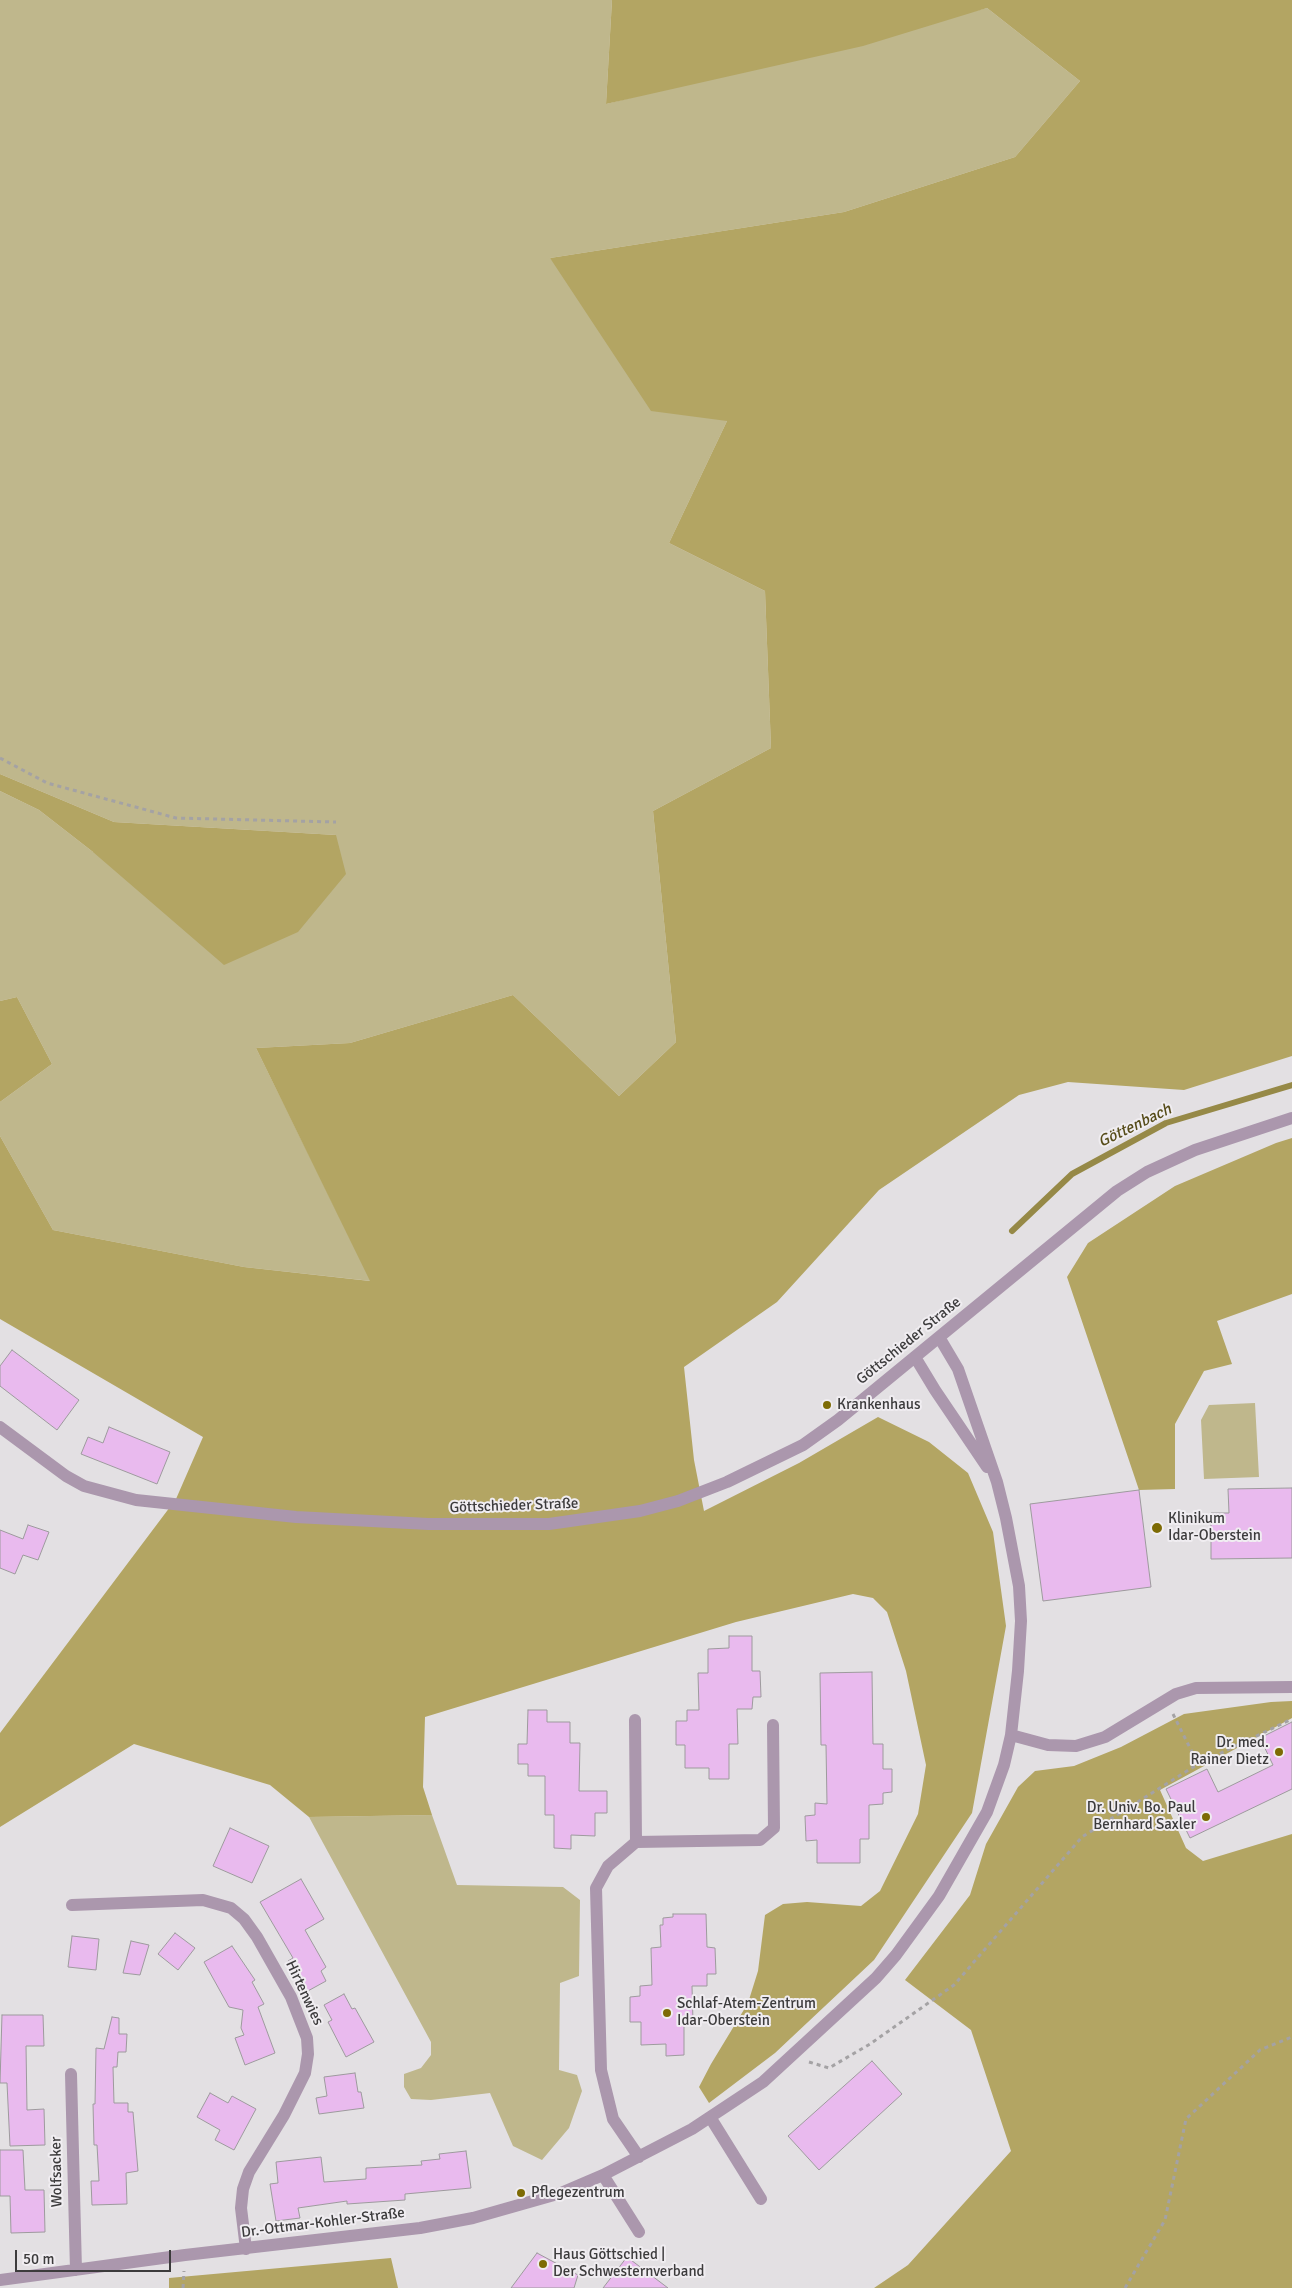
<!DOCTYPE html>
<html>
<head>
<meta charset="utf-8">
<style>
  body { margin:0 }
  #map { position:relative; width:1292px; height:2288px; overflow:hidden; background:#e3e0e3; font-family:Signika,sans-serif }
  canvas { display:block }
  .scale { position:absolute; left:15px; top:2250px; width:156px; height:22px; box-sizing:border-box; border:2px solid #3c3b3c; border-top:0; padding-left:6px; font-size:15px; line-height:18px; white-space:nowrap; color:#3c3b3c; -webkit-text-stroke:4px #f0edf1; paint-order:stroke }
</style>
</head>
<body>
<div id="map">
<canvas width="1292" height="2288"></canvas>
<div class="scale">50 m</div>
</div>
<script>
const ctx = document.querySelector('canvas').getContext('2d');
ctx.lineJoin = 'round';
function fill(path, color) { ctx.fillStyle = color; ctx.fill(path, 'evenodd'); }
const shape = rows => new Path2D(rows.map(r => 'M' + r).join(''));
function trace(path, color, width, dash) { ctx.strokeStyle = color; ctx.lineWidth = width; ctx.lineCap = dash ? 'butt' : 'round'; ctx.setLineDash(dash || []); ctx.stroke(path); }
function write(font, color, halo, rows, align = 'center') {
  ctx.font = font + ' Signika,sans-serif'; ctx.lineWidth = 4; ctx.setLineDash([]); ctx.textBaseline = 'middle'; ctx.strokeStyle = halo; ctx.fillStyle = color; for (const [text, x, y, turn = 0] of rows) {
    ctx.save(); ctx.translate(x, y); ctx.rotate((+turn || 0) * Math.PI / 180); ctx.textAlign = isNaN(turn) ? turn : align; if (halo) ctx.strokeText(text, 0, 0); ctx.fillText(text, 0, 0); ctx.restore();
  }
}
const green = shape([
  [0,0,612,0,606,104,987,8,1080,81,1015,157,844,212,550,258,727,421,669,543,765,591,771,748,653,811,676,1042,619,1096,513,995,350,1043,256,1048,371,1281,244,1267,53,1230,0,1136,0,1102,52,1064,17,997,0,1001,0,791,39,810,93,852,336,835,114,822,0,774],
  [1255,1403,1259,1477,1204,1479,1201,1420,1209,1405],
  [432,1815,457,1885,563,1887,580,1900,579,1976,560,1983,559,2070,577,2075,582,2091,569,2128,542,2160,513,2146,490,2093,431,2100,411,2099,404,2087,404,2074,421,2068,431,2055,431,2042,309,1817]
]);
const forest = shape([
  [612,0,1292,0,1292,1056,1184,1090,1068,1082,1019,1095,879,1190,777,1302,684,1367,694,1460,704,1511,799,1463,878,1417,929,1442,968,1473,993,1532,1006,1626,972,1813,874,1960,775,2053,709,2103,699,2087,711,2064,748,2003,758,1971,765,1915,783,1904,807,1902,861,1906,880,1891,918,1814,926,1765,906,1671,887,1612,873,1598,853,1594,736,1622,425,1717,423,1787,432,1815,309,1817,270,1785,134,1744,0,1827,0,1733,176,1499,203,1437,0,1319,0,1136,53,1230,244,1267,370,1281,256,1048,350,1043,513,995,619,1096,676,1042,653,811,771,748,765,591,669,543,727,421,651,411,550,258,844,212,1015,157,1080,81,987,8,863,46,606,104],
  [0,774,114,822,336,835,346,874,298,932,224,965,93,852,39,810,0,791],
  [17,997,52,1064,0,1102,0,1001],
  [1292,1138,1292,1294,1217,1321,1232,1364,1204,1371,1175,1424,1175,1489,1139,1490,1067,1277,1088,1243,1175,1186,1276,1143],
  [1292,1701,1292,1718,1160,1790,1186,1848,1203,1861,1292,1834,1292,2288,874,2288,908,2265,1011,2151,971,2030,905,1980,970,1895,986,1844,1018,1787,1035,1771,1074,1766,1121,1747,1184,1714,1271,1702],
  [391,2258,398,2288,169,2288,169,2278]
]);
const stream = shape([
  [1012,1231,1072,1174,1166,1123,1292,1085]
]);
const building = shape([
  [12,1350,79,1400,57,1430,0,1386,0,1366,12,1350],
  [109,1427,170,1452,157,1484,81,1454,88,1437,103,1443,109,1427],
  [1292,1488,1292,1558,1211,1559,1211,1513,1229,1513,1228,1489,1292,1488],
  [1139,1490,1151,1587,1043,1601,1030,1504,1139,1490],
  [28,1525,49,1532,38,1560,23,1555,15,1574,0,1568,0,1530,23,1539,28,1525],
  [729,1636,752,1636,752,1671,760,1671,761,1697,753,1697,752,1709,737,1709,738,1744,729,1744,729,1779,709,1779,709,1768,685,1768,685,1745,676,1745,676,1721,687,1721,687,1710,699,1710,698,1673,708,1673,708,1649,729,1648,729,1636],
  [872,1672,873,1744,883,1744,883,1769,892,1769,892,1792,883,1793,883,1804,869,1805,869,1839,860,1839,860,1863,817,1863,817,1840,806,1841,805,1816,815,1815,815,1803,827,1804,826,1745,821,1745,820,1673,872,1672],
  [528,1710,547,1710,547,1722,570,1722,570,1743,580,1743,579,1791,607,1791,607,1813,595,1813,595,1836,571,1835,571,1849,554,1848,554,1815,545,1815,545,1776,528,1776,528,1764,518,1764,518,1744,527,1744,528,1710],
  [1292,1722,1292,1789,1190,1838,1166,1789,1207,1769,1218,1792,1273,1765,1260,1738,1292,1722],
  [230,1828,269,1846,252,1883,213,1866,230,1828],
  [301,1879,324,1919,305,1930,326,1967,321,1971,326,1981,306,1992,288,1961,293,1958,260,1902,301,1879],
  [673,1914,706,1914,707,1947,715,1948,716,1974,707,1974,707,1986,692,1986,693,2022,684,2022,684,2055,666,2056,666,2044,641,2045,641,2022,630,2022,630,1997,640,1996,640,1986,652,1985,651,1948,661,1947,660,1925,663,1925,663,1918,673,1917,673,1914],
  [175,1933,195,1948,178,1970,158,1954,175,1933],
  [72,1936,99,1939,96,1970,68,1967,72,1936],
  [131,1941,149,1945,140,1975,123,1973,131,1941],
  [232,1946,255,1980,252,1982,264,2004,258,2007,275,2053,245,2065,235,2038,244,2035,241,2028,243,2010,229,2007,204,1962,232,1946],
  [344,1994,352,2009,355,2008,374,2042,346,2057,328,2022,332,2020,324,2005,344,1994],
  [2,2015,43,2015,44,2046,26,2046,27,2110,44,2109,45,2145,10,2146,7,2083,0,2083,2,2015],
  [112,2017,119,2018,119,2034,127,2034,126,2052,118,2052,117,2067,113,2067,114,2103,128,2103,128,2112,133,2112,138,2171,126,2173,127,2204,92,2205,91,2181,99,2181,97,2145,94,2145,93,2104,95,2104,96,2048,104,2049,112,2017],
  [872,2061,902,2094,819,2170,788,2136,872,2061],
  [355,2073,358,2092,361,2092,364,2108,319,2114,316,2098,327,2096,324,2077,355,2073],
  [210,2093,228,2103,232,2096,256,2109,234,2150,215,2140,220,2130,197,2117,210,2093],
  [0,2150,23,2150,25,2190,44,2190,45,2232,11,2233,10,2196,0,2196,0,2150],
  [466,2151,471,2188,405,2194,405,2200,347,2204,347,2201,298,2208,300,2218,276,2221,270,2184,278,2183,276,2162,321,2157,324,2182,366,2179,366,2168,422,2165,421,2161,440,2159,439,2154,466,2151],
  [537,2253,578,2275,574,2288,511,2288,537,2253],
  [627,2257,668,2288,603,2288,627,2257]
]);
const path = shape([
  [0,758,47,783,176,818,336,822],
  [1173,1714,1198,1764],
  [809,2062,829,2068,870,2044,954,1985,1082,1837,1198,1764,1292,1719],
  [183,2288,184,2271],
  [1125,2288,1165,2220,1186,2119,1260,2050,1292,2037]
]);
const minor = shape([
  [915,1357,935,1390,987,1467],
  [0,1427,66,1476,84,1486,136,1500,296,1517,428,1524,549,1524,640,1511,678,1501,727,1482,803,1445,838,1420,1117,1191,1147,1172,1195,1150,1292,1118],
  [635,1720,636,1842],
  [1011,1735,1048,1745,1076,1746,1105,1737,1176,1694,1196,1688,1292,1687],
  [72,1905,203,1900,231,1908,244,1919,257,1937,291,1997,307,2038,308,2054,305,2073,284,2115,249,2172,243,2189,241,2208,246,2249],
  [71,2074,76,2270],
  [710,2117,761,2199],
  [639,2157,613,2119,601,2070,596,1888,608,1866,636,1842,760,1840,774,1828,773,1725],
  [603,2175,639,2232],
  [0,2280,185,2255,420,2228,473,2218,561,2193,603,2175,692,2129,763,2082,876,1978,896,1955,939,1896,987,1812,1004,1765,1011,1735,1018,1671,1021,1621,1019,1586,1006,1518,997,1482,958,1369,939,1337]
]);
const markers = [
  [827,1405,5,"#7d6b05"],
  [1157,1528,6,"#7d6b05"],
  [1279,1752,5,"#7d6b05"],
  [1206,1817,5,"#7d6b05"],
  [667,2013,5,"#7d6b05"],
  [521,2193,5,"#7d6b05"],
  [543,2264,5,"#7d6b05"]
];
const streetNames = [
  ["Göttschieder Straße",909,1341,-39],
  ["Göttschieder Straße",514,1506,-2],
  ["Hirtenwies",304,1993,65],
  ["Wolfsacker",57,2172,-91],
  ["Dr.-Ottmar-Kohler-Straße",323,2223,-7]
];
const poiNames = [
  ["Krankenhaus",837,1405],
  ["Klinikum",1168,1519],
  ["Idar-Oberstein",1168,1536],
  ["Dr. med.",1269,1743,"right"],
  ["Rainer Dietz",1269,1760,"right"],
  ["Dr. Univ. Bo. Paul",1196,1808,"right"],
  ["Bernhard Saxler",1196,1825,"right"],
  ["Schlaf-Atem-Zentrum",677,2004],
  ["Idar-Oberstein",677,2021],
  ["Pflegezentrum",531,2193],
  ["Haus Göttschied |",553,2255],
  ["Der Schwesternverband",553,2272]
];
const waterNames = [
  ["Göttenbach",1135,1126,-26]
];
fill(green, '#bfb78c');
fill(forest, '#b3a563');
trace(stream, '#968947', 6);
fill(building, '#e9baee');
trace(building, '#9d9a9d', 1);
trace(path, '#a4a2a4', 3, [4, 4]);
trace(minor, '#ab97ad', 12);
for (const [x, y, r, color] of markers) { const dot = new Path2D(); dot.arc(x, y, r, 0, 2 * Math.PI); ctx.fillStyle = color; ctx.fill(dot); trace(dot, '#f0edf1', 2); }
write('15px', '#3c3b3c', '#f0edf1', streetNames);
write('15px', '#3c3b3c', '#f0edf1', poiNames, 'left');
write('italic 16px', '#564c19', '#f0edf1', waterNames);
</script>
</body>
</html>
